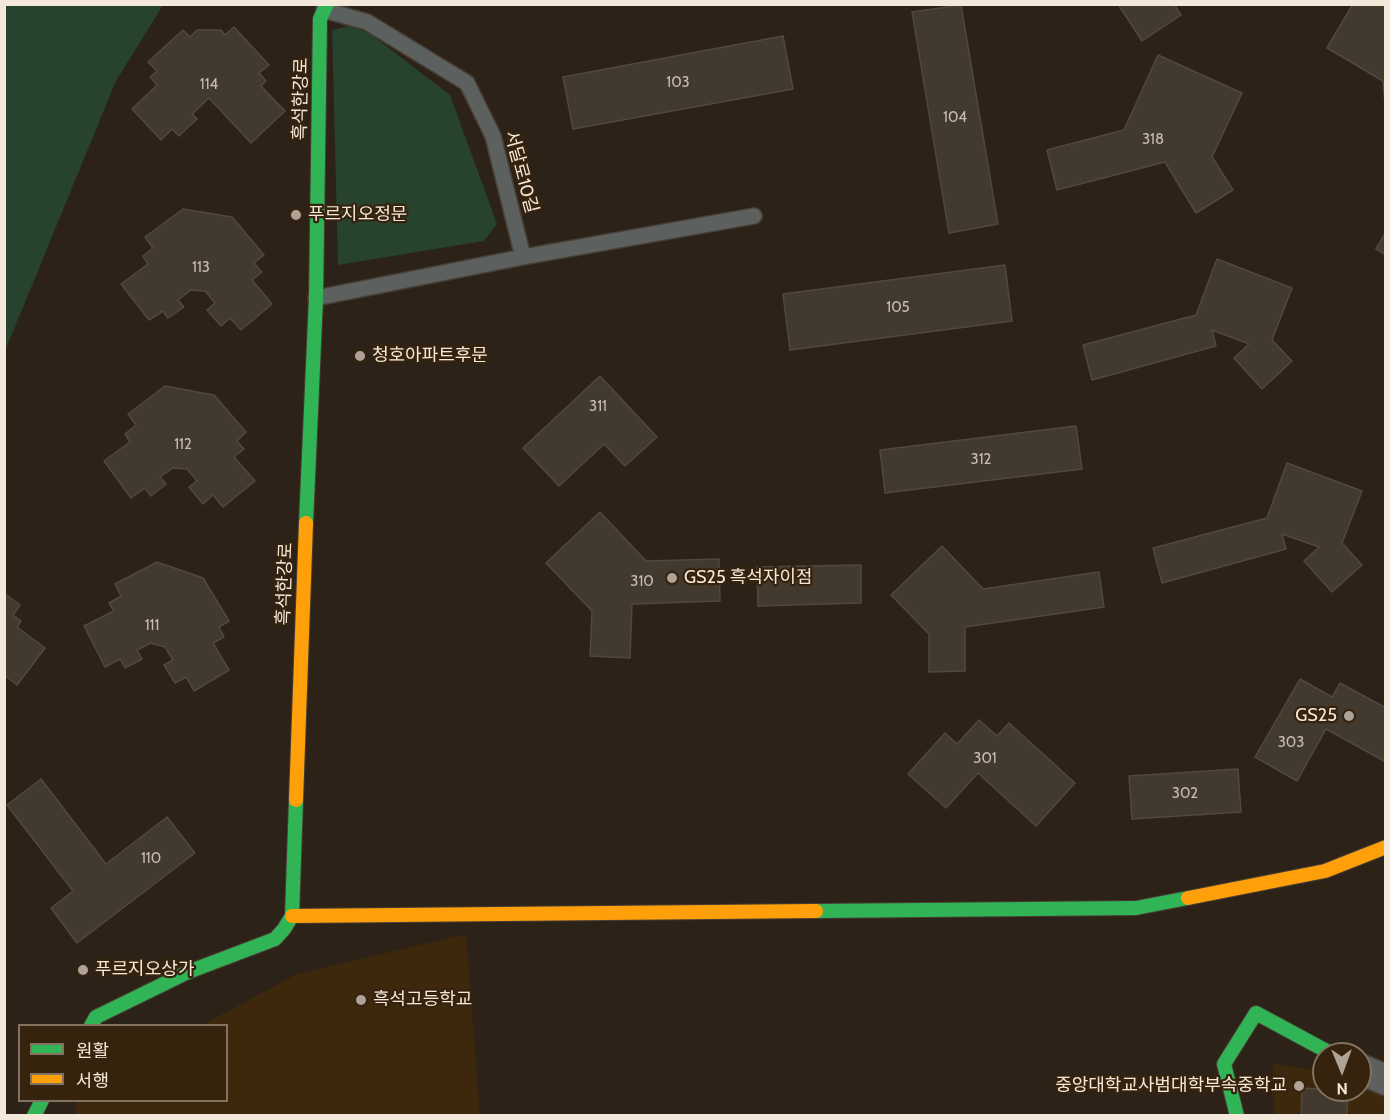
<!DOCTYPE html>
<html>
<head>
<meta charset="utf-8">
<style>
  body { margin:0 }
  #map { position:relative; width:1390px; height:1120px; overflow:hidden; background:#2d2217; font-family:Cabin,"Noto Sans KR",sans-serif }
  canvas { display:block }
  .frame { position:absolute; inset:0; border:6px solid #f4e8db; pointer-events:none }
  .legend { position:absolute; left:18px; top:1024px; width:210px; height:78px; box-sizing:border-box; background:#36230e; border:2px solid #827260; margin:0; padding:8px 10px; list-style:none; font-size:18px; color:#f4e8db }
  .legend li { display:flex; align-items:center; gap:12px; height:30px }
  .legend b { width:30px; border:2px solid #827260 }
  .north { position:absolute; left:1312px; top:1042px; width:60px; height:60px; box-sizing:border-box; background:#36230e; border:2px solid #827260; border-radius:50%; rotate:179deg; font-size:16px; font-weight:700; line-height:24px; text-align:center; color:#f4e8db }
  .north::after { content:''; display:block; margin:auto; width:21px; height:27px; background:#aea396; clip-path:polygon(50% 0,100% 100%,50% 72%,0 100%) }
</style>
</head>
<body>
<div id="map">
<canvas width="1390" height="1120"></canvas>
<div class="frame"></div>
<ul class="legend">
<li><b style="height:8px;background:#30b455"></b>원활</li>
<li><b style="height:8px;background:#ff9f0a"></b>서행</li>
</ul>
<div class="north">N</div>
</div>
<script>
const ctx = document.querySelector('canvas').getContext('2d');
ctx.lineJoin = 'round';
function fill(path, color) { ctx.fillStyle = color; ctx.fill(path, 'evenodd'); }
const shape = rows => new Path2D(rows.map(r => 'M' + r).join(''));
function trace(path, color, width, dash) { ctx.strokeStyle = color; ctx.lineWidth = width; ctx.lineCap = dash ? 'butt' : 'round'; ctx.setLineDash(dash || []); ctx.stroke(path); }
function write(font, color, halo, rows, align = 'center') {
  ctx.font = font + ' Cabin,"Noto Sans KR",sans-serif'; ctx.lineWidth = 4.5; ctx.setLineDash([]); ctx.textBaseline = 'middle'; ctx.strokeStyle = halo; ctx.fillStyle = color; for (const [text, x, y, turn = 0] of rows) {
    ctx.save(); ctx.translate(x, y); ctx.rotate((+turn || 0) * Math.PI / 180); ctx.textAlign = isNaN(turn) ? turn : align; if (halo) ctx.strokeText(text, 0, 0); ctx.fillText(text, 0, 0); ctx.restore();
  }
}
const built = shape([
  [466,934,480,1115,75,1115,76,1101,226,1100,226,1026,202,1025,297,974],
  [1273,1064,1324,1071,1324,1090,1360,1090,1360,1082,1385,1093,1385,1115,1274,1115]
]);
const green = shape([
  [5,4,163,5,116,81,5,351],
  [348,26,368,32,450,95,497,224,484,241,338,265,332,30]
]);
const building = shape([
  [1118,4,1174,4,1181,15,1142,41,1118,4],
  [1353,4,1386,4,1386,116,1383,81,1327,48,1353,4],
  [961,5,998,224,949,233,912,12,961,5],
  [234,27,269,65,259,73,266,81,261,86,285,111,251,143,209,98,192,114,197,119,179,136,172,129,161,140,132,109,157,85,150,77,157,71,148,62,183,30,190,37,197,30,221,30,225,35,234,27],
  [783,36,793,89,573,129,563,77,783,36],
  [1158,55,1242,93,1212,157,1233,190,1196,213,1165,162,1057,190,1047,150,1124,130,1158,55],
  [183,209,232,217,264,255,254,263,262,272,252,280,272,304,241,330,230,318,221,326,207,310,215,303,205,291,191,290,178,300,184,307,168,318,163,311,149,320,121,284,148,264,143,256,153,248,145,237,183,209],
  [1386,232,1386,255,1376,249,1386,232],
  [1217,259,1292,288,1272,340,1292,361,1262,389,1234,358,1249,344,1212,330,1216,346,1092,380,1083,345,1196,315,1217,259],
  [1005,265,1012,321,790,350,783,294,1005,265],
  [600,376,657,437,625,466,604,444,559,486,523,448,600,376],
  [165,386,214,395,246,432,237,441,244,449,234,457,255,481,223,507,213,495,203,504,189,487,197,481,187,469,173,468,160,477,166,484,151,496,145,488,131,498,104,461,130,442,125,434,136,425,128,414,165,386],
  [1076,426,1082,469,885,493,880,450,1076,426],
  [1287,463,1362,491,1342,543,1362,565,1332,592,1304,561,1319,547,1282,534,1286,549,1162,583,1153,548,1267,518,1287,463],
  [600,512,646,561,719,559,720,601,632,604,630,658,590,656,592,611,546,563,600,512],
  [942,546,983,589,1099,572,1104,607,965,627,965,671,929,672,929,634,891,595,942,546],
  [157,562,203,578,229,621,219,627,224,637,213,643,229,670,194,691,186,677,175,683,164,665,173,660,165,647,151,643,137,650,142,659,125,668,120,659,105,667,84,626,114,611,109,603,121,596,115,584,157,562],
  [861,565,861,603,758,606,757,567,861,565],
  [4,593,20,605,13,615,21,621,17,627,45,648,17,685,4,675,4,593],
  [1300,679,1332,697,1340,683,1386,708,1386,762,1326,729,1297,781,1255,757,1300,679],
  [979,720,997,736,1009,723,1075,783,1036,826,978,773,946,808,908,774,945,733,957,744,979,720],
  [1238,769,1241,812,1132,819,1129,776,1238,769],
  [41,779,106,864,167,817,195,853,77,943,51,908,73,891,7,805,41,779],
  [1302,1088,1348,1091,1347,1116,1301,1116,1302,1088]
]);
const lane = shape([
  [324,10,367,22,467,83,493,136,523,257],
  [316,298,523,257,754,216]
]);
const street = shape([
  [1360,1069,1386,1080]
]);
const fast = shape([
  [306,523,316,298,320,19,327,4],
  [816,911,1136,908,1188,898],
  [91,1026,96,1017,188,972,275,939,284,929,292,916,296,800],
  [34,1116,42,1100],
  [1237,1116,1224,1064,1256,1013,1332,1054]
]);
const slow = shape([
  [296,800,306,523],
  [1188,898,1325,871,1386,847],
  [292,916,816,911]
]);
const markers = [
  [296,215,6,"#aea396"],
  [360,356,6,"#aea396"],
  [672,578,6,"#aea396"],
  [1349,716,6,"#aea396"],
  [83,970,6,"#aea396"],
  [361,1000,6,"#aea396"],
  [1299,1086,6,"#aea396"]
];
const numberNames = [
  ["103",678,83],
  ["114",209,85],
  ["104",955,118],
  ["318",1153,140],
  ["113",201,268],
  ["105",898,308],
  ["311",598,407],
  ["112",183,445],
  ["312",981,460],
  ["310",642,582],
  ["111",152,626],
  ["303",1291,743],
  ["301",985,759],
  ["302",1185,794],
  ["110",151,859]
];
const streetNames = [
  ["흑석한강로",301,99,-89],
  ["서달로10길",521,172,75],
  ["흑석한강로",285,584,-88]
];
const poiNames = [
  ["푸르지오정문",308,215],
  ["청호아파트후문",372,356],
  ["GS25 흑석자이점",684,578],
  ["GS25",1337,716,"right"],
  ["푸르지오상가",95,970],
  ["흑석고등학교",373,1000],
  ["중앙대학교사범대학부속중학교",1287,1086,"right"]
];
fill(built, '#3d270d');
fill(green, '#27422d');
fill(building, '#42392f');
trace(building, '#52483f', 1.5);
trace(lane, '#473e34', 18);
trace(street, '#473e34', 33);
trace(fast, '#473e34', 16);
trace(slow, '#473e34', 16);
trace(lane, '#5c6160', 15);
trace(street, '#5c6160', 30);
trace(fast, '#30b455', 14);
trace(slow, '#ff9f0a', 14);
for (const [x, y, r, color] of markers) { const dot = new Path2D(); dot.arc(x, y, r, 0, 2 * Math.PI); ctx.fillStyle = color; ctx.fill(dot); trace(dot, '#36230e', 2); }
write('15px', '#c8bcb0', null, numberNames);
write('18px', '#f4e8db', '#36230e', streetNames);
write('18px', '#f4e8db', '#36230e', poiNames, 'left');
</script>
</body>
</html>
